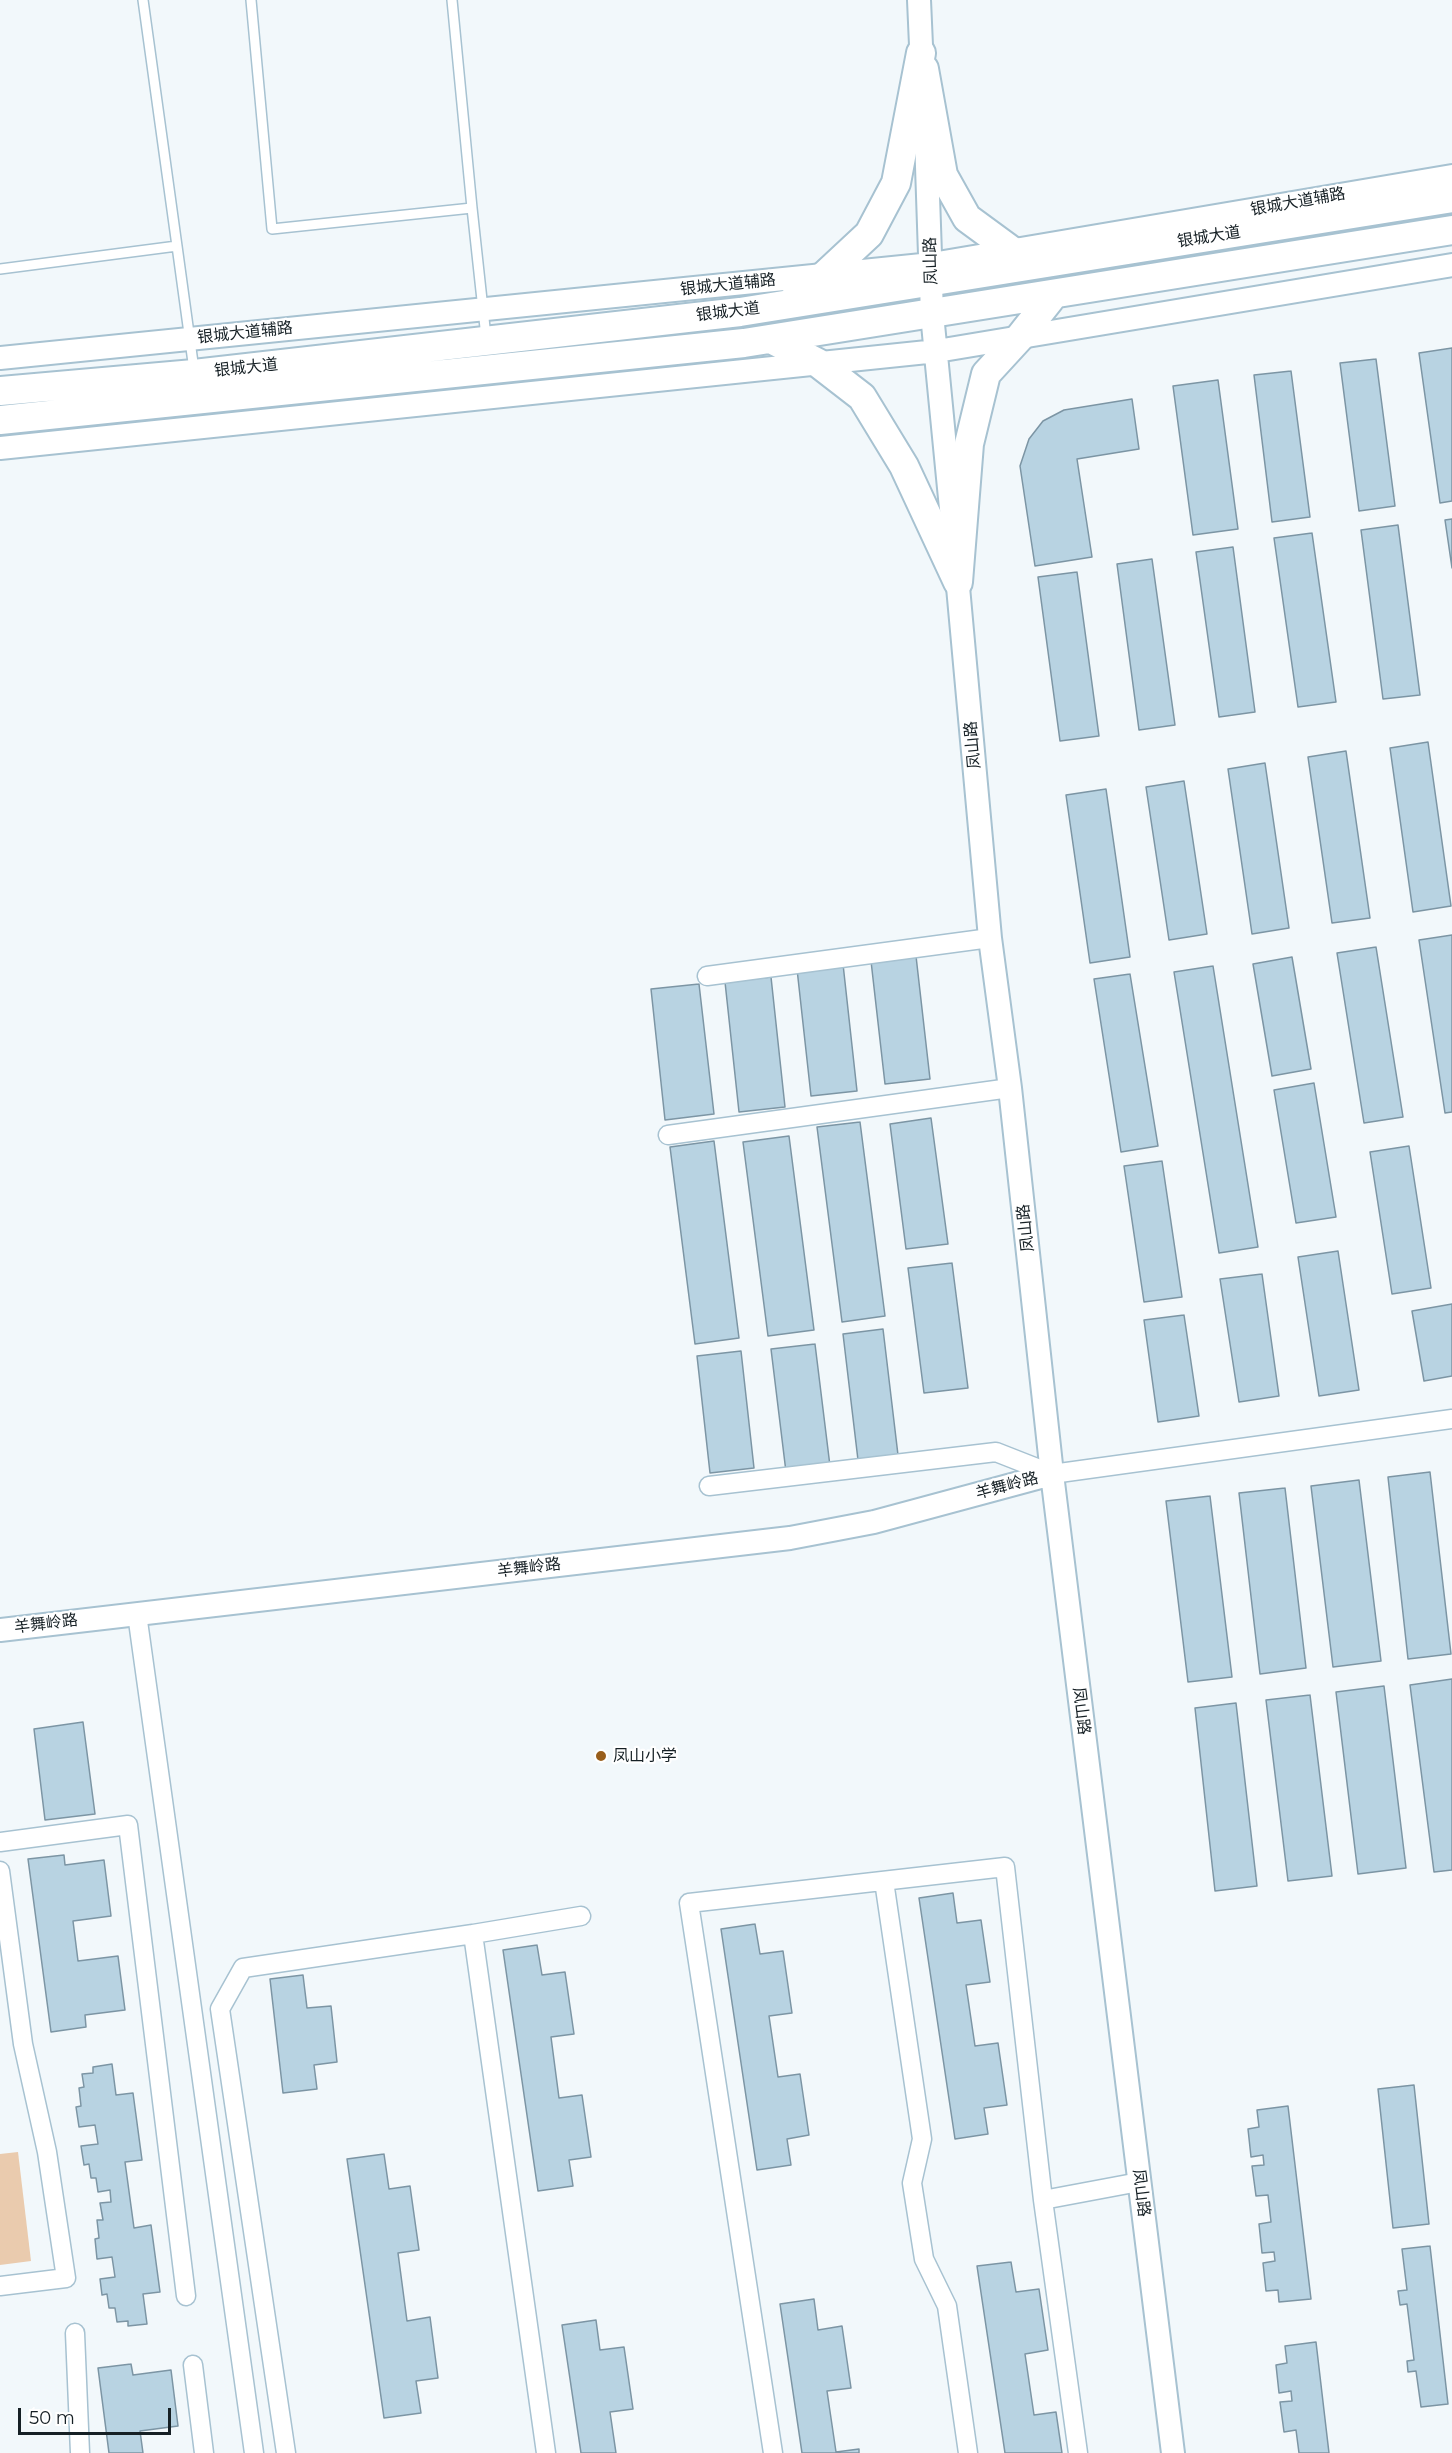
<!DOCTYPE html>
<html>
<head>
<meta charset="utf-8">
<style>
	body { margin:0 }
	#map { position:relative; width:1452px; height:2453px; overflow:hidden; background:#f2f8fb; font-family:Montserrat,sans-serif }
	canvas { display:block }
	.scale { position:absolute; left:18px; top:2408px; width:153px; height:27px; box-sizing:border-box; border:3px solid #162025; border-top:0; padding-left:8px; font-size:18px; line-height:21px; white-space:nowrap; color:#162025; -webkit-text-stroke:4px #fff; paint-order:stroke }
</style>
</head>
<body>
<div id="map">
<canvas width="1452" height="2453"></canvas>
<div class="scale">50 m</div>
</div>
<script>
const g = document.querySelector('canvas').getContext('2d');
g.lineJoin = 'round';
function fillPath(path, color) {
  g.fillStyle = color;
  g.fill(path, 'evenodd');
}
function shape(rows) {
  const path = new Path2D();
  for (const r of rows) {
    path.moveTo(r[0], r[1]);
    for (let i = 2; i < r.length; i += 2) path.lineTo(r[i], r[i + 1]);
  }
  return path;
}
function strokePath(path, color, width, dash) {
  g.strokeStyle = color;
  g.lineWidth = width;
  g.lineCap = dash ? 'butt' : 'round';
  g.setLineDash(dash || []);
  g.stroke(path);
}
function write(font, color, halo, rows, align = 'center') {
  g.font = font + ' Montserrat,"Noto Sans SC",sans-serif';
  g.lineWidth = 4.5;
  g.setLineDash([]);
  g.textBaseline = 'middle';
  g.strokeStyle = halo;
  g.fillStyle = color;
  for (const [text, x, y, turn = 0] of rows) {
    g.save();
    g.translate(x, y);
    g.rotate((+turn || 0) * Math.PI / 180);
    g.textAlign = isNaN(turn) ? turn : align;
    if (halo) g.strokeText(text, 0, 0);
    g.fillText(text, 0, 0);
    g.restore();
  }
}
const green = shape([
	[18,2152,31,2261,0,2265,0,2154]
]);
const building = shape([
	[1452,348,1452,501,1440,503,1419,353,1452,348],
	[1376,359,1395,506,1359,511,1340,363,1376,359],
	[1291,371,1310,517,1272,522,1254,375,1291,371],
	[1218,380,1238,529,1193,535,1173,386,1218,380],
	[1132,399,1139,449,1077,459,1092,557,1035,566,1020,466,1029,439,1043,421,1064,410,1132,399],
	[1452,519,1452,568,1445,520,1452,519],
	[1398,525,1420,695,1383,699,1361,530,1398,525],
	[1312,533,1336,702,1298,707,1274,538,1312,533],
	[1233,547,1255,712,1219,717,1196,552,1233,547],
	[1152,559,1175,725,1139,730,1117,564,1152,559],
	[1077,572,1099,736,1060,741,1038,577,1077,572],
	[1428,742,1451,906,1413,912,1390,748,1428,742],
	[1346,751,1370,918,1332,923,1308,757,1346,751],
	[1265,763,1289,928,1252,934,1228,769,1265,763],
	[1184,781,1207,934,1169,940,1146,787,1184,781],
	[1106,789,1130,957,1090,963,1066,795,1106,789],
	[1452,935,1452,1112,1445,1113,1419,940,1452,935],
	[1376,947,1403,1117,1364,1123,1337,953,1376,947],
	[916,956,930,1079,885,1084,871,961,916,956],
	[1292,957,1311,1069,1272,1076,1253,964,1292,957],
	[843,964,857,1091,811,1096,797,969,843,964],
	[1213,966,1258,1247,1219,1253,1174,972,1213,966],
	[1130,974,1158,1146,1121,1152,1094,979,1130,974],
	[771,977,785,1107,739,1112,725,982,771,977],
	[699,984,714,1114,665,1120,651,989,699,984],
	[1314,1083,1336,1217,1296,1223,1274,1090,1314,1083],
	[931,1118,948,1244,906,1249,890,1124,931,1118],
	[860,1122,885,1316,842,1322,817,1127,860,1122],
	[789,1136,814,1330,768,1336,743,1142,789,1136],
	[714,1141,739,1338,695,1344,670,1147,714,1141],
	[1409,1146,1431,1288,1392,1294,1370,1152,1409,1146],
	[1162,1161,1182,1297,1144,1302,1124,1166,1162,1161],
	[1338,1251,1359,1390,1319,1396,1298,1257,1338,1251],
	[952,1263,968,1388,924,1393,908,1268,952,1263],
	[1262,1274,1279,1396,1239,1402,1220,1279,1262,1274],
	[1452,1304,1452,1376,1424,1381,1412,1311,1452,1304],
	[1184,1315,1199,1416,1158,1422,1144,1320,1184,1315],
	[883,1329,898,1455,858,1460,843,1334,883,1329],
	[815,1344,830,1466,786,1472,771,1349,815,1344],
	[741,1351,754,1468,710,1473,697,1356,741,1351],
	[1430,1472,1451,1654,1408,1659,1388,1477,1430,1472],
	[1359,1480,1381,1661,1333,1667,1311,1486,1359,1480],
	[1285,1488,1306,1668,1260,1674,1239,1493,1285,1488],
	[1210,1496,1232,1677,1188,1682,1166,1501,1210,1496],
	[1452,1679,1452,1870,1434,1872,1410,1685,1452,1679],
	[1384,1686,1406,1868,1358,1874,1336,1692,1384,1686],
	[1310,1695,1332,1876,1288,1881,1266,1700,1310,1695],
	[1236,1703,1257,1886,1215,1891,1195,1708,1236,1703],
	[83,1722,95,1814,45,1820,34,1729,83,1722],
	[64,1855,65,1865,104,1860,111,1916,73,1921,78,1961,118,1956,125,2010,85,2015,86,2027,51,2032,28,1859,64,1855],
	[953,1893,957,1923,981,1920,990,1982,966,1985,975,2046,998,2043,1007,2105,984,2108,988,2134,955,2139,919,1898,953,1893],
	[755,1924,760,1954,783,1951,792,2013,769,2016,778,2077,800,2074,809,2135,787,2139,791,2165,757,2170,721,1929,755,1924],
	[537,1945,542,1975,565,1972,574,2034,551,2037,559,2098,582,2095,591,2157,569,2160,573,2186,538,2191,503,1950,537,1945],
	[303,1975,307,2008,331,2006,337,2062,314,2065,317,2089,283,2093,270,1979,303,1975],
	[112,2064,116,2095,133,2093,142,2160,125,2162,134,2228,151,2225,160,2292,143,2294,147,2324,128,2326,128,2321,117,2322,115,2308,109,2308,107,2294,102,2295,100,2279,115,2277,112,2257,97,2259,95,2239,99,2238,97,2220,103,2220,100,2203,111,2202,110,2190,98,2192,96,2178,91,2178,89,2164,84,2165,81,2146,98,2144,95,2125,79,2127,76,2107,81,2106,79,2088,84,2087,82,2074,93,2073,93,2067,112,2064],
	[1414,2085,1429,2224,1393,2228,1378,2089,1414,2085],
	[1288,2106,1311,2299,1279,2302,1278,2290,1266,2291,1263,2263,1275,2261,1274,2252,1262,2253,1259,2224,1271,2222,1268,2195,1256,2196,1252,2166,1264,2165,1263,2155,1251,2157,1248,2129,1259,2127,1257,2110,1288,2106],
	[384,2154,389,2189,410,2186,419,2250,398,2253,407,2321,430,2317,438,2378,416,2381,421,2413,384,2418,347,2159,384,2154],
	[1430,2246,1448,2404,1421,2407,1416,2371,1408,2372,1407,2361,1414,2360,1407,2304,1400,2305,1398,2291,1407,2290,1402,2249,1430,2246],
	[1011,2262,1016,2292,1039,2289,1048,2350,1025,2354,1034,2415,1056,2412,1062,2453,1005,2453,977,2266,1011,2262],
	[814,2299,818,2330,842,2326,851,2388,827,2391,836,2452,859,2449,859,2453,802,2453,780,2304,814,2299],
	[596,2320,600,2350,624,2347,633,2409,610,2412,616,2453,581,2453,562,2325,596,2320],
	[1316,2342,1329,2453,1299,2453,1296,2430,1284,2432,1280,2402,1292,2401,1291,2391,1279,2393,1276,2365,1287,2363,1285,2346,1316,2342],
	[131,2364,133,2375,171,2370,178,2426,140,2431,143,2453,109,2453,98,2368,131,2364]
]);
const service = shape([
	[143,0,177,246],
	[251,0,272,229,472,208,486,337],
	[452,0,472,208],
	[0,269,177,246,194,370]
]);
const minor = shape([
	[707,976,990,938],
	[668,1135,1010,1088],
	[709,1486,996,1452,1052,1474,1452,1419],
	[137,1614,254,2453],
	[0,1842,128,1825,186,2296],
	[0,1871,23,2044,47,2152,66,2278,0,2286],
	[884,1881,922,2139,912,2183,924,2259,947,2306,968,2453],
	[1043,2200,1139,2182],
	[75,2333,80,2453],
	[193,2365,204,2453],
	[286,2453,220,2009,243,1968,473,1934],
	[546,2453,473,1934,581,1916],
	[773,2453,689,1903,1005,1867,1043,2200,1078,2453]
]);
const tertiary = shape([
	[919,0,922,68],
	[926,137,932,314,953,529],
	[0,358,932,264,1452,176],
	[0,448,937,351,1452,265],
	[956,565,990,938,1010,1088,1052,1474,1173,2453],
	[0,1630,790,1538,874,1522,1052,1474]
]);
const primary = shape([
	[924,69,943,175,967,218,1012,251,1045,263],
	[790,303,825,275,869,234,896,183,921,53],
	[771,339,818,363,862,397,904,466,958,582,969,444,986,374,1020,337,1054,294],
	[0,391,194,374,740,312,1452,198],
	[0,420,744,343,1452,230]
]);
const markers = [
	[601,1756,6,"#985e1b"]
];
const streetNames = [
	["银城大道辅路",1298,202,-10],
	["银城大道",1209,237,-9],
	["凤山路",931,261,-92],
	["银城大道辅路",728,285,-6],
	["银城大道",728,312,-7],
	["银城大道辅路",245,333,-6],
	["银城大道",246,368,-6],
	["凤山路",973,745,-95],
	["凤山路",1026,1228,-96],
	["羊舞岭路",1007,1486,-15],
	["羊舞岭路",529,1568,-7],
	["羊舞岭路",46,1624,-7],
	["凤山路",1081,1711,83],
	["凤山路",1141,2193,83]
];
const poiNames = [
	["凤山小学",613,1756]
];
fillPath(green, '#eacbae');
fillPath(building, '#b8d3e2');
strokePath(building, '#7c95a4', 1.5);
strokePath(service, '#a7c2d1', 12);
strokePath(minor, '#a7c2d1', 21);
strokePath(tertiary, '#a7c2d1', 26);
strokePath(primary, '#a7c2d1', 32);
strokePath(service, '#fff', 9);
strokePath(minor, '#fff', 18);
strokePath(tertiary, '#fff', 22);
strokePath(primary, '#fff', 28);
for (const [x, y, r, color] of markers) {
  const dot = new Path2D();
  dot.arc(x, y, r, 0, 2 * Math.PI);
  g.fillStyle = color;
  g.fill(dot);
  strokePath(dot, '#fff', 2);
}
write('16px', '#162025', '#fff', streetNames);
write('16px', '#162025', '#fff', poiNames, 'left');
</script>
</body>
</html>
